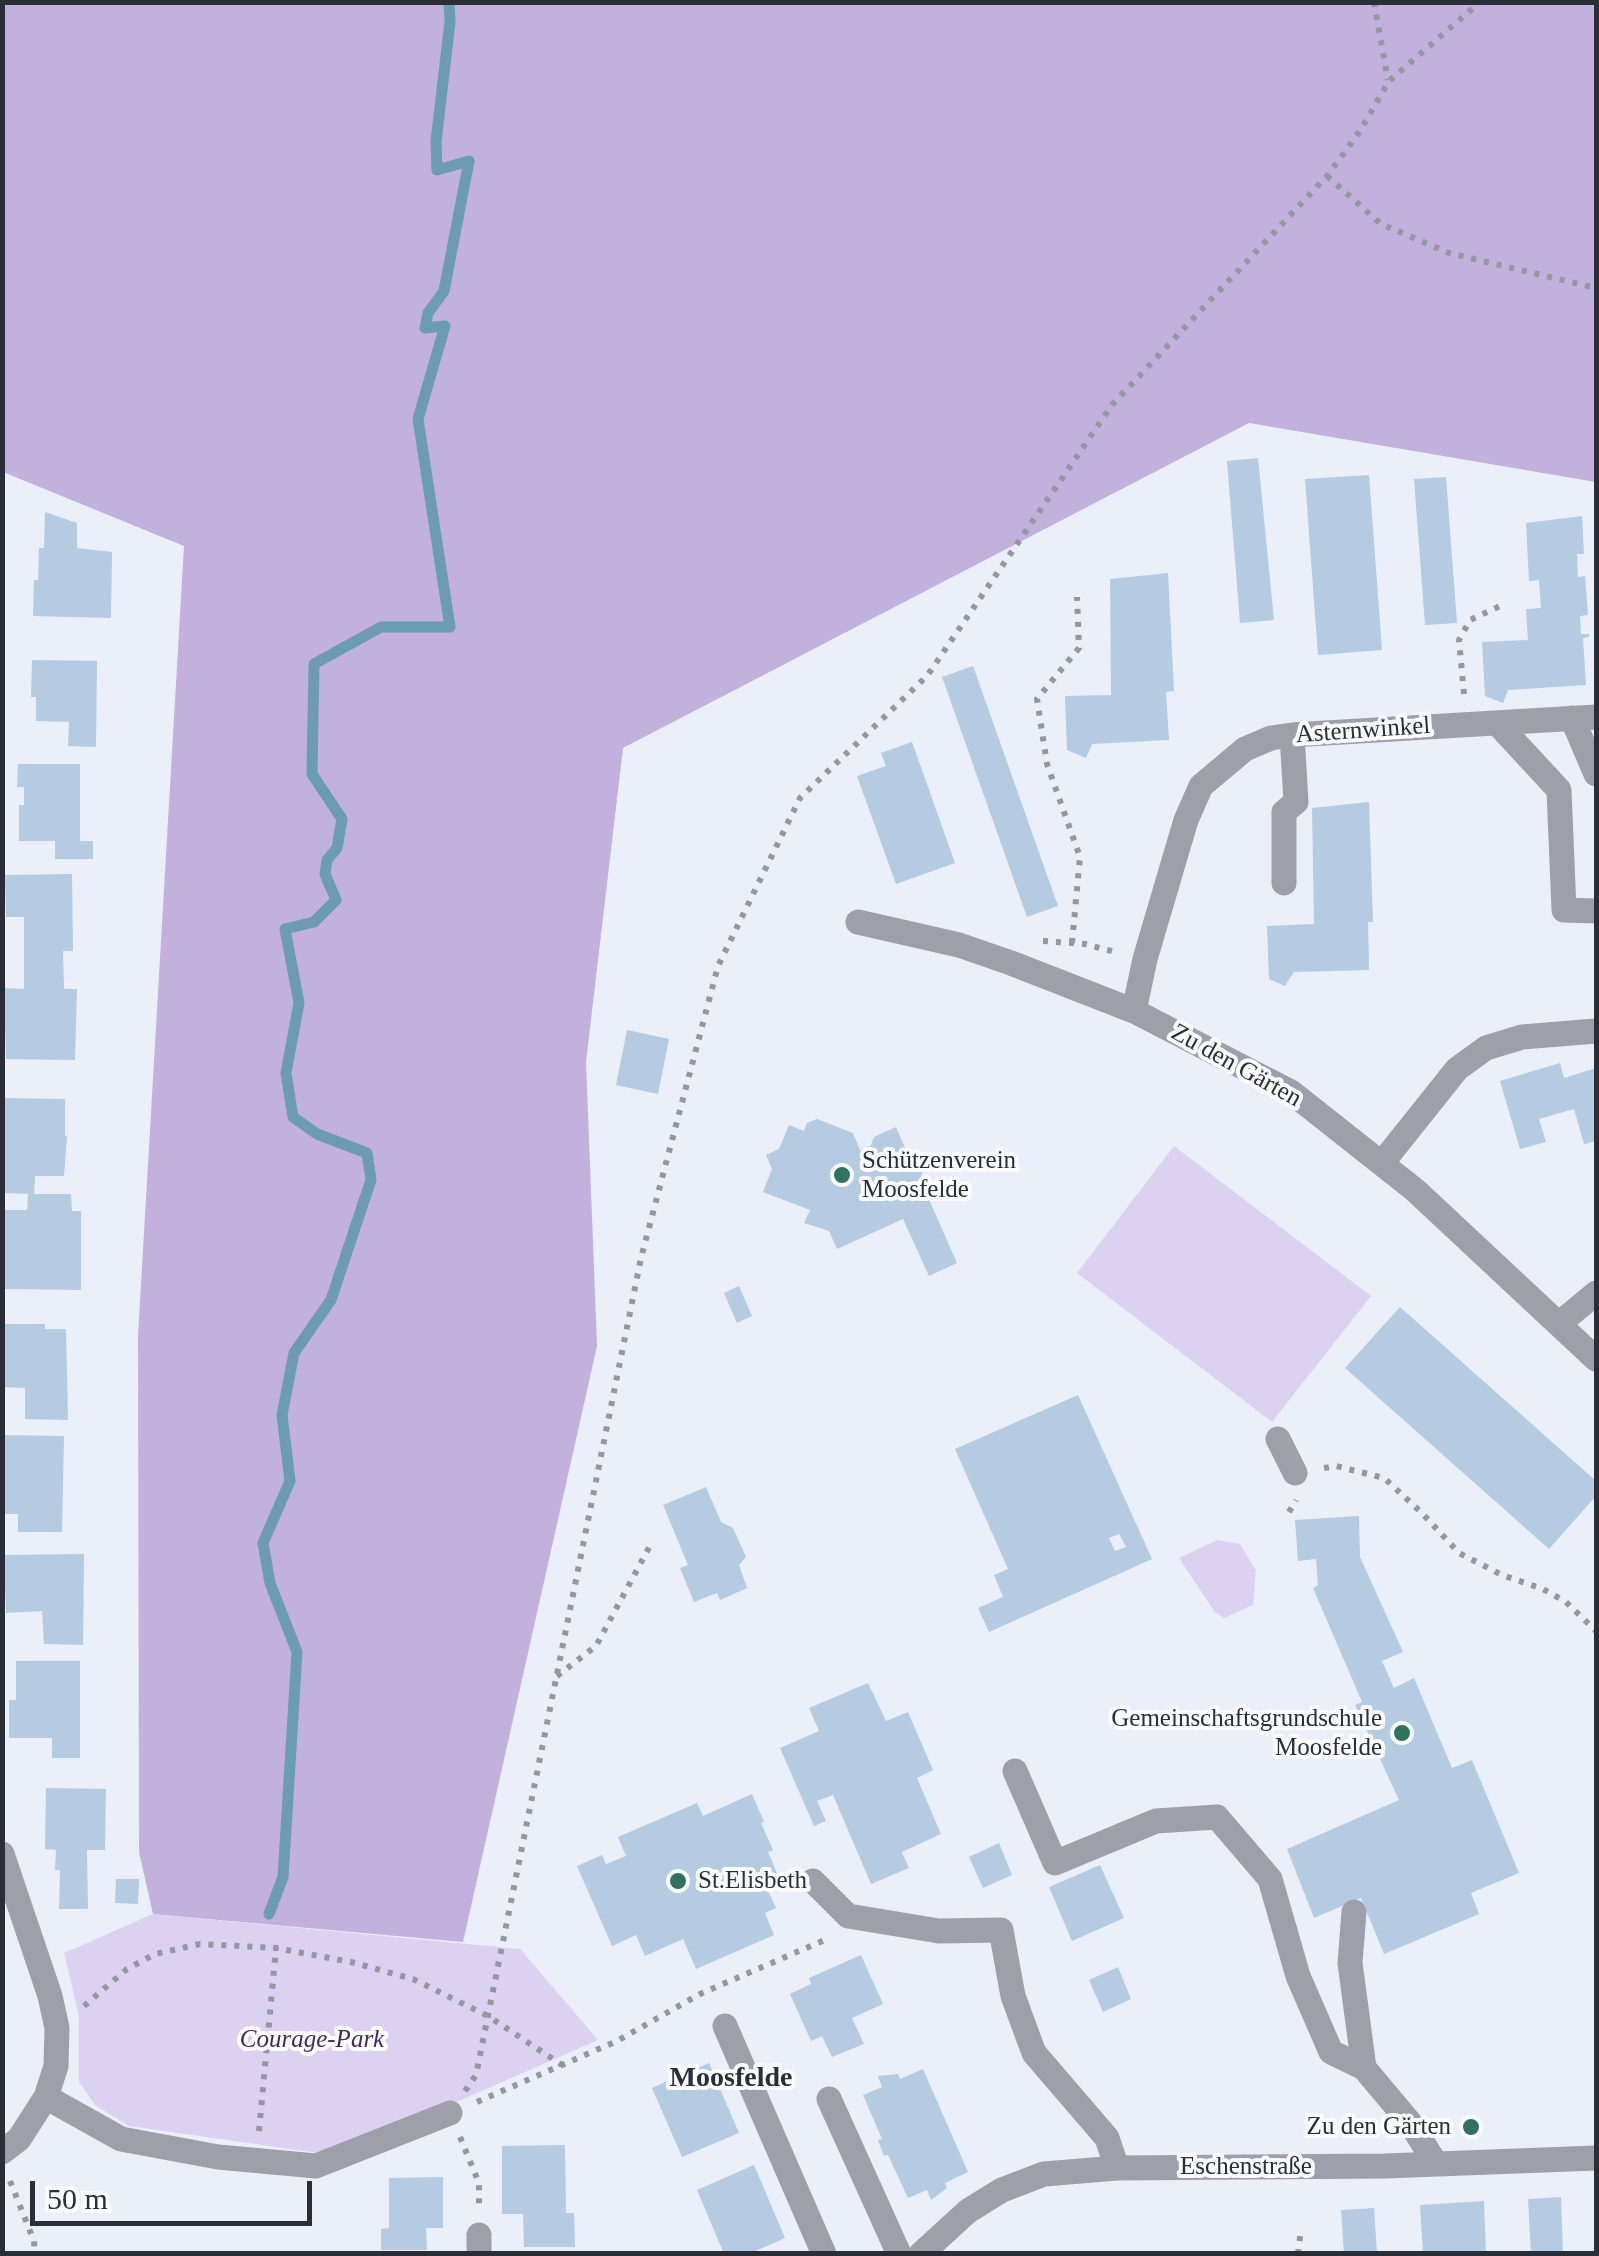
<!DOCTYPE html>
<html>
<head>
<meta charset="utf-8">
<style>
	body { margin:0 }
	#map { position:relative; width:1599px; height:2256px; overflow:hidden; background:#eaeffa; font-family:"Times New Roman",serif }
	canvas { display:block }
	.frame { position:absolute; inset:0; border:5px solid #2a2e39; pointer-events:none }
	.scale { position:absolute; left:30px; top:2181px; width:282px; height:45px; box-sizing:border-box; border:5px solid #2a2e39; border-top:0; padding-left:12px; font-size:30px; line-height:35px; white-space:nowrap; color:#2a2e39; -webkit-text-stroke:8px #fcfcfc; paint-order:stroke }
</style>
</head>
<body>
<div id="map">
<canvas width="1599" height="2256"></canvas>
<div class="frame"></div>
<div class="scale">50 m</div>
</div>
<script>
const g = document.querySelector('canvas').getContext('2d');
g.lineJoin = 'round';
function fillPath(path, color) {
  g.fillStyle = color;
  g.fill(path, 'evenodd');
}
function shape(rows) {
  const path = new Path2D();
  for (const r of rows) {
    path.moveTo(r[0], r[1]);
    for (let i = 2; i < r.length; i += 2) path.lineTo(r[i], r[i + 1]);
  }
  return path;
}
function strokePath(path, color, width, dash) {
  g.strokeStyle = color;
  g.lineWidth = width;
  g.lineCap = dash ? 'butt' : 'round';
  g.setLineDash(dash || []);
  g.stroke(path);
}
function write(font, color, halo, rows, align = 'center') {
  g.font = font + ' "Times New Roman",serif';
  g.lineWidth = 8;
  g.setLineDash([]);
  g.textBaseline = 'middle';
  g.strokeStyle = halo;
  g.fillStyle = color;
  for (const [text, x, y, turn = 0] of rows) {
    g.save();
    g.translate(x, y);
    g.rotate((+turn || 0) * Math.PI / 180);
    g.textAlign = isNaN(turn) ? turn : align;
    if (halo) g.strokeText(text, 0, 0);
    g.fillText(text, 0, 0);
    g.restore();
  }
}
const green = shape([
	[1174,1146,1371,1296,1272,1422,1077,1273],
	[1217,1540,1240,1544,1256,1570,1253,1605,1224,1618,1215,1612,1179,1558],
	[153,1914,520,1949,598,2040,377,2137,318,2153,129,2126,95,2105,79,2082,79,2017,64,1953]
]);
const forest = shape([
	[2,3,1596,3,1596,482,1249,423,623,748,586,1062,597,1346,463,1942,153,1914,139,1852,138,1336,184,546,3,472]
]);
const stream = shape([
	[269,1914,283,1877,297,1652,270,1583,263,1543,290,1481,282,1415,294,1353,331,1300,371,1180,367,1153,317,1134,293,1117,286,1073,299,1003,285,929,314,922,336,900,325,874,327,860,337,848,342,819,312,774,314,664,381,627,450,627,418,419,445,326,425,328,428,313,444,291,469,161,437,170,436,141,450,22,449,2]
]);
const building = shape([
	[1258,458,1274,620,1240,623,1227,461],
	[1369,475,1382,650,1318,655,1305,479],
	[1446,477,1457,623,1425,625,1414,479],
	[45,512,77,523,77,548,112,552,111,618,33,616,34,580,38,580,39,548,44,548],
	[1582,516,1584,554,1577,554,1578,577,1585,576,1588,615,1580,616,1581,634,1589,634,1589,637,1583,638,1586,685,1508,690,1503,703,1485,696,1482,642,1528,640,1526,609,1541,608,1539,580,1529,581,1526,523],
	[1168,573,1174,691,1166,692,1169,740,1092,744,1086,758,1067,750,1065,696,1111,695,1110,579],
	[32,660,97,661,96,747,68,746,69,722,36,721,36,697,31,697],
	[973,666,1058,906,1027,917,942,677],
	[912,742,955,863,896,884,857,776,886,766,881,753],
	[18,764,80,764,80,841,93,841,93,859,55,859,55,841,19,841,19,805,24,805,24,787,17,787],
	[1369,802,1373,922,1368,922,1369,970,1294,972,1285,986,1269,979,1267,926,1314,924,1312,808],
	[72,874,73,951,63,951,64,989,77,989,75,1060,6,1059,4,988,24,989,24,917,6,917,5,875],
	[627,1030,669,1039,658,1094,616,1085],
	[1560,1063,1564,1078,1596,1068,1596,1141,1584,1144,1574,1109,1539,1119,1546,1142,1520,1149,1500,1081],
	[2,1098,65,1099,65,1136,67,1136,64,1176,35,1176,34,1194,71,1194,72,1211,81,1211,81,1290,4,1289,5,1210,27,1210,28,1194,2,1193],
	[817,1119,853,1133,860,1150,871,1145,874,1137,896,1127,914,1168,923,1171,920,1179,957,1263,929,1276,903,1219,837,1249,829,1231,804,1223,810,1210,763,1192,772,1169,766,1155,779,1149,789,1125,804,1131,807,1123],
	[739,1286,752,1316,737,1323,724,1293],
	[1400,1307,1596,1481,1596,1496,1549,1549,1345,1368],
	[2,1324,45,1324,45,1329,66,1329,68,1420,25,1419,25,1388,3,1387],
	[1078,1395,1152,1559,989,1632,978,1608,1003,1597,994,1575,1008,1569,955,1449],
	[1119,1534,1126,1547,1115,1551,1109,1538],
	[3,1435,64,1436,62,1532,18,1532,18,1514,3,1514],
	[706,1487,721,1522,733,1528,746,1557,739,1565,747,1588,720,1600,717,1593,694,1602,680,1568,688,1565,663,1505],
	[1359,1516,1360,1557,1403,1652,1382,1661,1394,1688,1414,1678,1452,1768,1472,1760,1519,1873,1471,1893,1479,1914,1384,1954,1361,1898,1314,1918,1287,1849,1399,1800,1355,1705,1362,1702,1313,1588,1318,1585,1316,1559,1298,1561,1295,1520],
	[84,1554,83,1645,44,1644,42,1611,6,1613,4,1555],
	[16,1661,80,1661,80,1758,52,1758,52,1738,9,1738,9,1700,16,1700],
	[868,1683,886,1721,908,1712,933,1770,917,1778,941,1834,902,1852,909,1868,871,1884,833,1795,817,1801,826,1821,814,1826,780,1748,819,1731,809,1708],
	[46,1788,106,1789,105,1850,87,1850,88,1909,59,1909,60,1870,55,1870,56,1850,45,1849],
	[752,1794,764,1822,761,1823,773,1850,768,1852,779,1878,765,1884,776,1908,765,1913,774,1935,696,1969,683,1939,645,1956,636,1935,612,1946,577,1866,602,1855,606,1864,626,1856,618,1837,697,1803,703,1816],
	[999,1843,1012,1875,983,1888,969,1857],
	[1100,1865,1124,1918,1072,1941,1049,1887],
	[116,1879,139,1879,138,1904,115,1903],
	[861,1955,883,2004,852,2018,864,2044,832,2057,822,2036,811,2041,790,1994,811,1984,809,1978],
	[1118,1967,1131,1999,1103,2012,1089,1980],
	[709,2063,739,2133,682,2157,652,2088],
	[923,2069,968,2172,945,2183,947,2188,931,2200,927,2190,908,2198,888,2155,884,2156,878,2140,882,2139,863,2095,882,2087,878,2076,898,2074,900,2079],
	[565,2145,566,2213,574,2213,575,2247,524,2247,523,2214,502,2214,502,2146],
	[754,2165,785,2238,749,2254,724,2254,697,2190],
	[443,2177,443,2228,426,2228,427,2250,381,2250,381,2229,389,2228,389,2178],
	[1561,2197,1563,2254,1531,2254,1528,2199],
	[1484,2201,1486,2254,1423,2254,1420,2205],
	[1374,2208,1377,2254,1344,2254,1341,2210]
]);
const path = shape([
	[1374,2,1388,80],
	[1327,176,1381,224,1449,253,1596,288],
	[1464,694,1459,640,1470,620,1500,606],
	[1043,941,1085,944,1115,952],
	[1072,943,1080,857,1047,764,1037,699,1079,648,1077,597],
	[1324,1468,1336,1466,1384,1478,1422,1513,1459,1553,1502,1575,1543,1589,1566,1602,1596,1631],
	[1289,1512,1296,1500],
	[557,1676,596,1646,652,1542],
	[84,2006,127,1969,155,1954,200,1944,276,1948,351,1962,413,1979,488,2016,562,2065],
	[465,2091,476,2075,641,1258,718,966,800,798,927,676,1112,405,1327,176,1360,131,1389,81,1480,2],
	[477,2102,617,2041,700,1994,827,1939],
	[259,2131,276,1948],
	[460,2137,479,2183,479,2206],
	[10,2181,34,2241,35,2254],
	[1298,2254,1301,2229]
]);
const minor = shape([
	[1572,718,1596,774],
	[1497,723,1559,790,1564,910,1596,911],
	[1284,883,1284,812,1296,802,1292,735],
	[858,922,959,945,1011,963,1134,1011,1291,1092,1415,1190,1596,1359],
	[1134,1011,1145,959,1186,820,1201,786,1245,749,1271,738,1292,735,1596,717],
	[1382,1163,1457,1069,1486,1048,1522,1037,1596,1031],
	[1560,1323,1596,1293],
	[1278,1439,1295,1473],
	[1015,1771,1055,1863,1156,1821,1217,1817,1270,1879,1298,1976,1331,2052,1364,2068],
	[2,1854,50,1996,57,2028,56,2066,46,2097,19,2139,2,2152],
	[813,1881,848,1916,939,1931,1001,1930,1013,1996,1034,2053,1107,2138,1117,2168],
	[1354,1912,1350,1963,1364,2068,1411,2124,1436,2164],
	[725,2026,824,2254],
	[46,2097,121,2139,218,2157,316,2166,450,2113],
	[829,2099,899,2254],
	[479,2235,479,2254],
	[921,2254,968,2211,1002,2190,1044,2174,1117,2168,1385,2166,1596,2158]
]);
const markers = [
	[842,1175,10,"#307262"],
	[1402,1733,10,"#307262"],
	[678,1881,10,"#307262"],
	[1471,2127,10,"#307262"]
];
const streetNames = [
	["Asternwinkel",1363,731,-4],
	["Zu den Gärten",1236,1066,29],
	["Eschenstraße",1246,2167]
];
const poiNames = [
	["Schützenverein",862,1161],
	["Moosfelde",862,1190],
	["Gemeinschaftsgrundschule",1382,1719,"right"],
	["Moosfelde",1382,1748,"right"],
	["St.Elisbeth",698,1881],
	["Zu den Gärten",1451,2127,"right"]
];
const parkNames = [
	["Courage-Park",312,2040]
];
const neighbourhoodNames = [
	["Moosfelde",731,2079]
];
fillPath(green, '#ddd1f2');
fillPath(forest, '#c1b1dc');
strokePath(stream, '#6b9cb3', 11);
fillPath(building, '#b4cbe1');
strokePath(path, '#9297a2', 6, [5, 8]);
strokePath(minor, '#9e9fab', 25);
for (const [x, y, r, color] of markers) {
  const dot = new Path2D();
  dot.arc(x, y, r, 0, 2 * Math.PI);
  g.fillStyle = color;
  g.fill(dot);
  strokePath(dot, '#fcfcfc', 4);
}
write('25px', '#2a2e39', '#fcfcfc', streetNames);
write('25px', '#2a2e39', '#fcfcfc', poiNames, 'left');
write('italic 25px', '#422a60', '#fcfcfc', parkNames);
write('bold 28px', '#2a2e39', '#fcfcfc', neighbourhoodNames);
</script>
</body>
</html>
